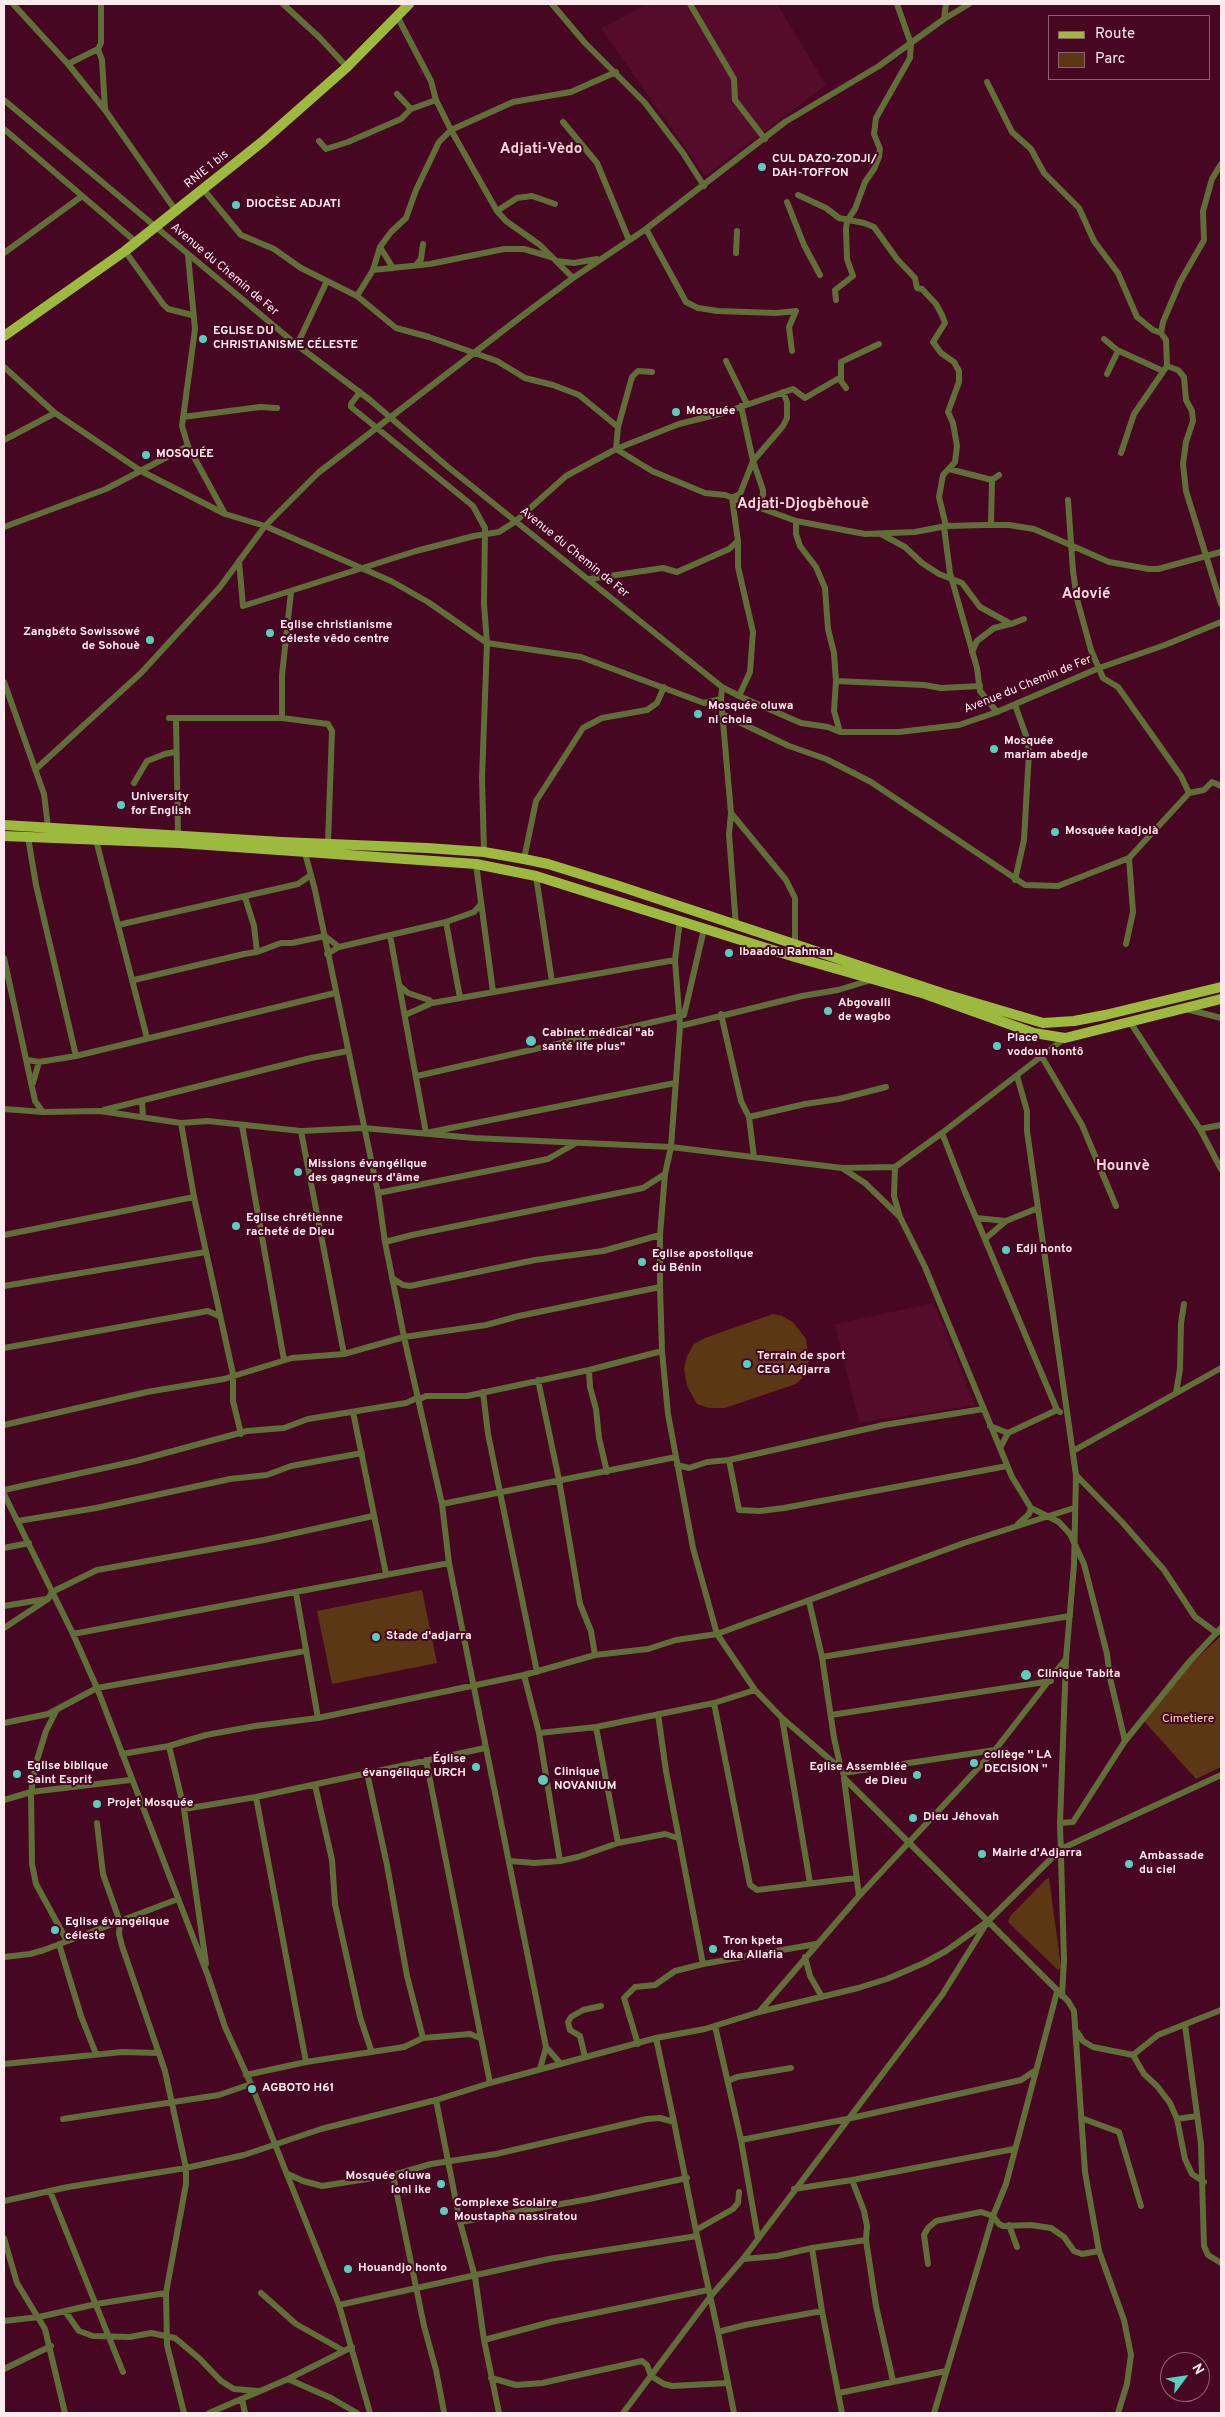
<!DOCTYPE html>
<html>
<head>
<meta charset="utf-8">
<style>
	body { margin:0 }
	#map { position:relative; width:1225px; height:2417px; overflow:hidden; background:#470621; font-family:Overpass,sans-serif }
	canvas { display:block }
	.frame { position:absolute; inset:0; border:5px solid #fbeaed; pointer-events:none }
	.legend { position:absolute; left:1048px; top:15px; width:162px; height:65px; box-sizing:border-box; background:#470621; border:1px solid #8f6173; margin:0; padding:6px 9px; list-style:none; font-size:15px; color:#fbeaed }
	.legend li { display:flex; align-items:center; gap:10px; height:25px }
	.legend b { width:25px; border:1px solid #8f6173 }
	.north { position:absolute; left:1160px; top:2352px; width:50px; height:50px; box-sizing:border-box; background:#470621; border:1px solid #8f6173; border-radius:50%; rotate:59deg; font-size:14px; font-weight:700; line-height:20px; text-align:center; color:#fbeaed }
	.north::after { content:''; display:block; margin:auto; width:18px; height:22px; background:#5acebd; clip-path:polygon(50% 0,100% 100%,50% 72%,0 100%) }
</style>
</head>
<body>
<div id="map">
<canvas width="1225" height="2417"></canvas>
<div class="frame"></div>
<ul class="legend">
<li><b style="height:6px;background:#9cba3e"></b>Route</li>
<li><b style="height:14px;background:#5b3713"></b>Parc</li>
</ul>
<div class="north">N</div>
</div>
<script>
const g = document.querySelector('canvas').getContext('2d');
g.lineJoin = 'round';
function fillPath(path, color) {
  g.fillStyle = color;
  g.fill(path, 'evenodd');
}
function shape(rows) {
  const path = new Path2D();
  for (const r of rows) {
    path.moveTo(r[0], r[1]);
    for (let i = 2; i < r.length; i += 2) path.lineTo(r[i], r[i + 1]);
  }
  return path;
}
function strokePath(path, color, width, dash) {
  g.strokeStyle = color;
  g.lineWidth = width;
  g.lineCap = dash ? 'butt' : 'round';
  g.setLineDash(dash || []);
  g.stroke(path);
}
function write(font, color, halo, rows, align = 'center') {
  g.font = font + ' Overpass,sans-serif';
  g.lineWidth = 4;
  g.setLineDash([]);
  g.textBaseline = 'middle';
  g.strokeStyle = halo;
  g.fillStyle = color;
  for (const [text, x, y, turn = 0] of rows) {
    g.save();
    g.translate(x, y);
    g.rotate((+turn || 0) * Math.PI / 180);
    g.textAlign = isNaN(turn) ? turn : align;
    if (halo) g.strokeText(text, 0, 0);
    g.fillText(text, 0, 0);
    g.restore();
  }
}
const built = shape([
	[648,4,777,4,826,85,705,176,601,28],
	[934,1303,975,1405,859,1423,835,1324]
]);
const green = shape([
	[773,1314,782,1316,793,1322,806,1339,809,1359,806,1375,796,1384,725,1408,709,1408,697,1404,687,1386,684,1368,687,1356,694,1344,705,1338],
	[422,1590,437,1663,332,1684,317,1611],
	[1221,1636,1221,1767,1196,1779,1144,1721,1185,1669],
	[1049,1878,1061,1967,1058,1970,1008,1922,1010,1916,1024,1902,1046,1879]
]);
const minor = shape([
	[13,4,68,64,105,110,176,211],
	[283,4,319,37,347,67],
	[552,4,585,43,645,103,683,153,704,186],
	[690,4,734,79,735,100,765,139],
	[397,16,431,81,436,100,451,130,497,211,506,221,540,245,573,278],
	[944,19,946,4],
	[98,49,102,60,105,109],
	[68,64,98,49,101,43,101,4],
	[987,82,1012,132,1031,149,1044,173,1079,208,1094,241,1118,273,1137,317,1153,330,1161,333,1166,340,1167,366,1178,370,1184,377,1186,400,1192,411,1193,421,1186,442,1183,464,1186,491,1221,604],
	[397,94,411,109],
	[4,100,297,345,370,400,448,467,722,687,739,696,801,723,828,727,840,732,899,732,959,725,997,712,1099,668,1165,645,1221,622],
	[563,122,597,163,629,240],
	[4,129,136,242],
	[319,141,326,149,348,142,401,119,411,109,436,100],
	[203,189,241,235,274,249,301,268,357,296,396,328,429,337,497,361,525,378,553,385,579,395,618,427],
	[798,195,826,208,839,218,864,223,874,227,897,259,915,278,917,288,922,289,936,304,942,315,945,323,933,342,941,353,954,362,959,371,959,382,948,412,953,423,957,446,955,462,943,475,939,497,946,526],
	[787,202,804,245,820,275],
	[497,211,517,198,532,196,555,204],
	[646,229,686,302,698,308,718,311,776,313,796,311],
	[380,247,393,268],
	[125,251,163,304,168,309,192,315],
	[4,253,82,196],
	[736,253,737,231],
	[188,255,195,329,182,426,188,446,225,514],
	[556,261,574,263,597,259],
	[416,265,421,259,423,244],
	[373,270,430,264,504,249,524,249,551,257],
	[357,296,373,270,380,247,391,232,406,218,416,190,439,142,451,130,513,102,571,92,616,72],
	[836,300,835,290,853,276,847,259,846,229,847,221,855,209,865,182,874,169,879,157,880,149,874,134,876,118,910,58,911,44,897,4],
	[1161,333,1163,322,1180,282,1204,240,1203,211,1212,179,1221,164],
	[1104,339,1117,350,1163,371],
	[297,345,327,281],
	[792,351,789,327,796,311],
	[726,361,747,404],
	[4,367,55,413,141,471,225,514,265,526,391,581,428,602,487,643,581,657,704,703,721,699],
	[652,372,638,371,632,377,618,427,616,449,652,471,705,493,725,495,796,521,865,534,915,532,946,526,985,525,1009,525,1034,529,1109,562,1149,569,1158,569,1221,552],
	[1107,374,1118,351],
	[846,388,841,381,841,362,879,344],
	[360,392,351,404,351,407,473,506,485,528,484,604,487,643,482,778,484,852],
	[741,406,753,461,763,490,763,495,754,505],
	[183,417,260,407,277,408],
	[4,440,55,413],
	[1121,453,1134,414,1167,366],
	[949,469,992,480,999,475],
	[1068,500,1073,571,1077,599,1091,650,1103,678,1118,687,1181,776,1189,793],
	[796,521,796,534,800,546,816,567,825,588,828,629,834,653,836,681,834,711,840,732],
	[991,525,992,480],
	[4,527,106,489,188,446],
	[944,527,950,573,977,668,980,691,997,712],
	[881,534,905,547,922,563,939,574,962,583,980,607,1011,624,1024,619],
	[239,561,243,606,416,551,474,536,499,532,516,521,566,476,616,449,679,424,723,413,793,389,805,398,841,377],
	[589,579,663,568,677,572,729,549,738,541],
	[972,652,977,641,994,628,1010,624],
	[836,681,924,685,941,688,980,686],
	[4,682,44,794,48,827],
	[722,687,721,699,731,813,729,834,736,926],
	[739,696,750,672,753,632,738,567,738,541,732,498,740,494,753,461,783,426,787,418,787,402,783,392],
	[722,714,789,746,826,759,871,782,1025,885,1058,886,1129,858,1189,793,1204,790,1212,782,1221,786],
	[169,718,282,718,328,724,332,731,328,843],
	[176,718,178,835],
	[282,718,282,675,291,592],
	[36,769,141,673,220,587,265,526,318,473,522,316,573,278,646,229,785,122,879,66,944,19,969,4],
	[134,783,147,761,165,754,175,752],
	[731,813,786,880,795,898,795,945],
	[28,837,36,885,76,1056],
	[96,840,147,1038],
	[305,853,315,890,378,1193,385,1242,404,1337,442,1504,449,1563,546,2047,540,2069],
	[524,859,536,801,583,728,602,718,647,710,657,703,664,687],
	[476,864,493,992],
	[536,876,552,982],
	[1015,880,1024,840,1029,752,1028,741,1015,705],
	[245,897,254,926,257,952],
	[680,920,675,960,680,1026,671,1147,665,1174,660,1235,660,1287,662,1351,668,1414,693,1548,717,1634,755,1690,782,1718,841,1769],
	[446,922,460,998],
	[118,925,298,884,311,875],
	[390,935,426,1133,675,1083],
	[1126,944,1133,912,1129,858],
	[327,954,339,947,446,922,474,912,481,904],
	[4,958,35,1101,43,1112],
	[134,980,244,954,257,952,281,943,292,943,325,936,339,947],
	[400,986,408,993,429,1000,432,1003],
	[1186,1009,1221,1018],
	[721,1014,741,1101,749,1117,754,1157],
	[405,1015,432,1003,675,960],
	[1130,1022,1200,1129,1221,1169],
	[680,1026,802,996,838,990,871,980],
	[1042,1057,1082,1125,1116,1206],
	[28,1060,39,1062,76,1056,335,993],
	[417,1076,684,1015,704,929],
	[1017,1076,1027,1111,1027,1131,1076,1475,1074,1565,1066,1659,1060,1823,1064,1960,1062,1996],
	[33,1083,39,1062],
	[142,1102,143,1117],
	[4,1109,43,1112,100,1111,181,1123,208,1121,301,1131,363,1128,474,1138,671,1147,842,1168,895,1167,942,1133,1065,1038],
	[104,1110,311,1058,348,1051],
	[749,1117,805,1104,839,1099,886,1087],
	[181,1123,194,1197,233,1374,233,1401,241,1434],
	[242,1125,284,1360],
	[1200,1129,1221,1125],
	[301,1131,344,1354],
	[942,1133,965,1192,1057,1410],
	[895,1167,894,1196,900,1217,925,1267,1012,1477,1031,1508,1059,1522,1070,1534,1084,1564,1107,1654,1110,1678,1125,1741],
	[842,1168,865,1183,899,1216],
	[378,1193,548,1159,576,1143],
	[976,1218,1006,1221,1038,1208],
	[4,1235,194,1197],
	[985,1239,1006,1221],
	[385,1242,412,1235,643,1188,665,1174],
	[392,1278,403,1285,410,1286,535,1260,603,1251,660,1235],
	[4,1286,206,1252],
	[4,1348,208,1311,219,1316],
	[589,1370,590,1387,596,1409,599,1438,607,1472],
	[538,1380,559,1480,580,1604,591,1631,595,1655],
	[483,1392,488,1434,537,1672],
	[1176,1393,1180,1369,1181,1323,1184,1304],
	[418,1400,426,1396,467,1396,589,1370,662,1351],
	[353,1412,386,1574],
	[4,1425,147,1392,224,1379,292,1358,344,1354,404,1337,486,1325,519,1316,660,1287],
	[990,1426,1008,1433],
	[1000,1448,1008,1433,1057,1410,1060,1412],
	[1073,1451,1221,1368],
	[729,1460,739,1510,760,1511,784,1508,1007,1466],
	[677,1465,689,1468,707,1462,729,1460,884,1425,983,1409],
	[1076,1475,1122,1522,1164,1570,1195,1617,1217,1633],
	[4,1490,136,1461,247,1431,284,1428,308,1419,406,1403,417,1398],
	[4,1494,73,1634,97,1688,208,1976,225,2027,251,2084,339,2305,370,2413],
	[442,1504,676,1457],
	[18,1521,96,1508,230,1479,267,1475,291,1466,362,1453],
	[1018,1524,1029,1514,1031,1508],
	[4,1548,29,1543],
	[296,1593,318,1718],
	[809,1601,822,1657,834,1738,841,1769],
	[4,1606,46,1599],
	[4,1628,48,1599,52,1592,97,1570,264,1540,373,1516],
	[73,1634,449,1563],
	[822,1657,1070,1616],
	[524,1675,539,1733,560,1861],
	[714,1703,750,1885,757,1890,856,1878],
	[56,1711,46,1731,36,1763,31,1792,32,1864,36,1884,67,1941],
	[658,1714,666,1771,703,1964],
	[831,1715,1051,1681],
	[782,1718,810,1883],
	[4,1723,48,1714,97,1688,305,1651],
	[596,1727,618,1843],
	[539,1733,596,1727,714,1703,755,1690],
	[169,1746,184,1809,206,1964],
	[122,1754,169,1746,206,1735,255,1726,318,1718,524,1675,595,1655,648,1649,676,1640,717,1634,964,1543,1074,1508],
	[426,1760,490,2083],
	[367,1773,387,1865,407,1976,423,2038],
	[843,1773,995,1750],
	[844,1778,1068,2001,1074,2011,1085,2172,1099,2251,1124,2320,1131,2355,1127,2384,1118,2413],
	[844,1778,859,1896],
	[315,1785,332,1860,335,1904,360,2017,371,2050],
	[256,1797,306,2062],
	[4,1800,31,1792,130,1780],
	[184,1809,256,1797,485,1748],
	[97,1823,103,1874,120,1922,119,1934,122,1946,165,2071,186,2168,186,2184,166,2293,167,2345,184,2413],
	[1060,1823,1073,1822,1125,1741,1190,1661,1221,1628],
	[510,1861,534,1863,560,1861,578,1857,618,1843,665,1834,678,1838],
	[59,1944,81,2016,96,2054],
	[4,1957,30,1954,44,1950,178,1899],
	[805,1957,810,1976,822,1997],
	[759,2012,859,1896,995,1750,1065,1660],
	[1185,2025,1201,2144,1204,2246,1208,2255,1221,2263],
	[715,2026,741,2140,758,2238],
	[1077,2032,1083,2041,1093,2047,1133,2055,1144,2074,1157,2086,1170,2103,1177,2119],
	[656,2038,674,2122],
	[638,2044,624,1998,635,1987,655,1985,675,1971,703,1964,816,1944],
	[546,2047,561,2064],
	[1133,2055,1158,2035,1221,2010],
	[585,2057,580,2036,570,2030,568,2022,571,2017,583,2010,601,2006],
	[4,2064,122,2052,159,2053],
	[246,2075,306,2062,404,2047,423,2038,470,2034,480,2038],
	[728,2081,737,2077,791,2068],
	[436,2100,460,2222,475,2277,484,2340,499,2413],
	[1197,2116,1177,2119,1185,2159,1192,2174,1204,2182],
	[1081,2118,1119,2132,1141,2206],
	[63,2119,219,2095,251,2084],
	[741,2140,847,2119,1021,2080,1036,2070],
	[288,2174,303,2181,322,2186,393,2175,431,2164,496,2154,647,2119,660,2118,674,2122,697,2236,718,2332],
	[393,2175,424,2326,436,2370,444,2412],
	[852,2180,864,2211,867,2226,866,2240,876,2306,893,2381],
	[794,2189,852,2180,1014,2149],
	[50,2191,123,2372],
	[4,2201,68,2187,186,2168,244,2155,321,2129,436,2100,490,2083,656,2038,705,2029,759,2012,858,1988,887,1979,924,1963,946,1951,988,1921],
	[460,2222,589,2199,687,2178],
	[1009,2225,1017,2247],
	[696,2230,733,2209,738,2203,739,2192],
	[4,2238,17,2283,45,2329,65,2413],
	[812,2248,866,2240],
	[743,2259,777,2256,812,2248,822,2311,842,2413],
	[928,2264,924,2235,928,2228,936,2221,981,2212,993,2216,999,2224,1003,2226,1031,2225,1051,2228,1064,2237,1074,2251,1082,2254,1099,2251],
	[261,2293,296,2324,344,2351],
	[339,2305,549,2259,697,2236],
	[65,2311,79,2331,93,2336,130,2337,151,2333,175,2338,200,2359,221,2381,234,2389,258,2391],
	[4,2321,39,2317,96,2304,166,2293],
	[484,2340,551,2322,708,2290],
	[4,2369,51,2346],
	[491,2378,516,2385,542,2383,642,2361,647,2365,651,2376,664,2384,672,2386,728,2383],
	[288,2379,331,2398,357,2413],
	[839,2393,946,2371],
	[242,2399,245,2413],
	[209,2413,288,2379,352,2347],
	[623,2413,710,2297,743,2259,942,1995,988,1921,1061,1849,1221,1775],
	[734,2413,718,2332,745,2325,822,2311],
	[934,2413,993,2216,1006,2184,1057,1992]
]);
const primary = shape([
	[4,336,125,251,262,142,347,67,409,4],
	[4,825,282,842,427,848,484,852,524,859,548,864,616,885,945,994,1043,1023,1074,1021,1105,1015,1221,987],
	[4,836,179,843,476,864,536,876,795,957,925,994,1034,1033,1065,1038,1221,999]
]);
const markers = [
	[762,167,5,"#5acebd"],
	[236,205,5,"#5acebd"],
	[203,339,5,"#5acebd"],
	[676,412,5,"#5acebd"],
	[146,455,5,"#5acebd"],
	[270,633,5,"#5acebd"],
	[150,640,5,"#5acebd"],
	[698,714,5,"#5acebd"],
	[994,749,5,"#5acebd"],
	[121,805,5,"#5acebd"],
	[1055,832,5,"#5acebd"],
	[729,953,5,"#5acebd"],
	[828,1011,5,"#5acebd"],
	[531,1041,6,"#5acebd"],
	[997,1046,5,"#5acebd"],
	[298,1172,5,"#5acebd"],
	[236,1226,5,"#5acebd"],
	[1006,1250,5,"#5acebd"],
	[642,1262,5,"#5acebd"],
	[747,1364,5,"#5acebd"],
	[376,1637,5,"#5acebd"],
	[1026,1675,6,"#5acebd"],
	[974,1763,5,"#5acebd"],
	[476,1767,5,"#5acebd"],
	[17,1774,5,"#5acebd"],
	[917,1775,5,"#5acebd"],
	[543,1780,6,"#5acebd"],
	[97,1804,5,"#5acebd"],
	[913,1818,5,"#5acebd"],
	[982,1854,5,"#5acebd"],
	[1129,1864,5,"#5acebd"],
	[55,1930,5,"#5acebd"],
	[713,1949,5,"#5acebd"],
	[252,2089,5,"#5acebd"],
	[441,2184,5,"#5acebd"],
	[444,2211,5,"#5acebd"],
	[348,2269,5,"#5acebd"]
];
const poiNames = [
	["CUL DAZO-ZODJI/",772,160],
	["DAH-TOFFON",772,174],
	["DIOCÈSE ADJATI",246,205],
	["EGLISE DU",213,332],
	["CHRISTIANISME CÉLESTE",213,346],
	["Mosquée",686,412],
	["MOSQUÉE",156,455],
	["Eglise christianisme",280,626],
	["céleste vêdo centre",280,640],
	["Zangbéto Sowissowé",140,633,"right"],
	["de Sohouè",140,647,"right"],
	["Mosquée oluwa",708,707],
	["ni chola",708,721],
	["Mosquée",1004,742],
	["mariam abedje",1004,756],
	["University",131,798],
	["for English",131,812],
	["Mosquée kadjolà",1065,832],
	["Ibaadou Rahman",739,953],
	["Abgovalli",838,1004],
	["de wagbo",838,1018],
	["Cabinet médical \"ab",542,1034],
	["santé life plus\"",542,1048],
	["Place",1007,1039],
	["vodoun hontô",1007,1053],
	["Missions évangélique",308,1165],
	["des gagneurs d'âme",308,1179],
	["Eglise chrétienne",246,1219],
	["racheté de Dieu",246,1233],
	["Edji honto",1016,1250],
	["Eglise apostolique",652,1255],
	["du Bénin",652,1269],
	["Terrain de sport",757,1357],
	["CEG1 Adjarra",757,1371],
	["Stade d'adjarra",386,1637],
	["Clinique Tabita",1037,1675],
	["collège '' LA",984,1756],
	["DECISION ''",984,1770],
	["Église",466,1760,"right"],
	["évangélique URCH",466,1774,"right"],
	["Eglise biblique",27,1767],
	["Saint Esprit",27,1781],
	["Eglise Assemblée",907,1768,"right"],
	["de Dieu",907,1782,"right"],
	["Clinique",554,1773],
	["NOVANIUM",554,1787],
	["Projet Mosquée",107,1804],
	["Dieu Jéhovah",923,1818],
	["Mairie d'Adjarra",992,1854],
	["Ambassade",1139,1857],
	["du ciel",1139,1871],
	["Eglise évangélique",65,1923],
	["céleste",65,1937],
	["Tron kpeta",723,1942],
	["dka Allafia",723,1956],
	["AGBOTO H61",262,2089],
	["Mosquée oluwa",431,2177,"right"],
	["loni ike",431,2191,"right"],
	["Complexe Scolaire",454,2204],
	["Moustapha nassiratou",454,2218],
	["Houandjo honto",358,2269]
];
const streetNames = [
	["RNIE 1 bis",207,170,-39],
	["Avenue du Chemin de Fer",224,270,40],
	["Avenue du Chemin de Fer",574,553,39],
	["Avenue du Chemin de Fer",1028,685,-22]
];
const parkNames = [
	["Cimetiere",1188,1720]
];
const quarterNames = [
	["Adjati-Vèdo",541,150],
	["Adjati-Djogbèhouè",803,505],
	["Adovié",1086,595],
	["Hounvè",1123,1167]
];
fillPath(built, '#550c2a');
fillPath(green, '#5b3713');
strokePath(minor, '#606f38', 6);
strokePath(primary, '#9cba3e', 10);
for (const [x, y, r, color] of markers) {
  const dot = new Path2D();
  dot.arc(x, y, r, 0, 2 * Math.PI);
  g.fillStyle = color;
  g.fill(dot);
  strokePath(dot, '#470621', 2);
}
write('bold 12px', '#fbeaed', '#470621', poiNames, 'left');
write('12px', '#fbeaed', '#470621', streetNames);
write('12px', '#ffd9b9', '#470621', parkNames);
write('bold 15px', '#f6d5dd', '#470621', quarterNames);
</script>
</body>
</html>
